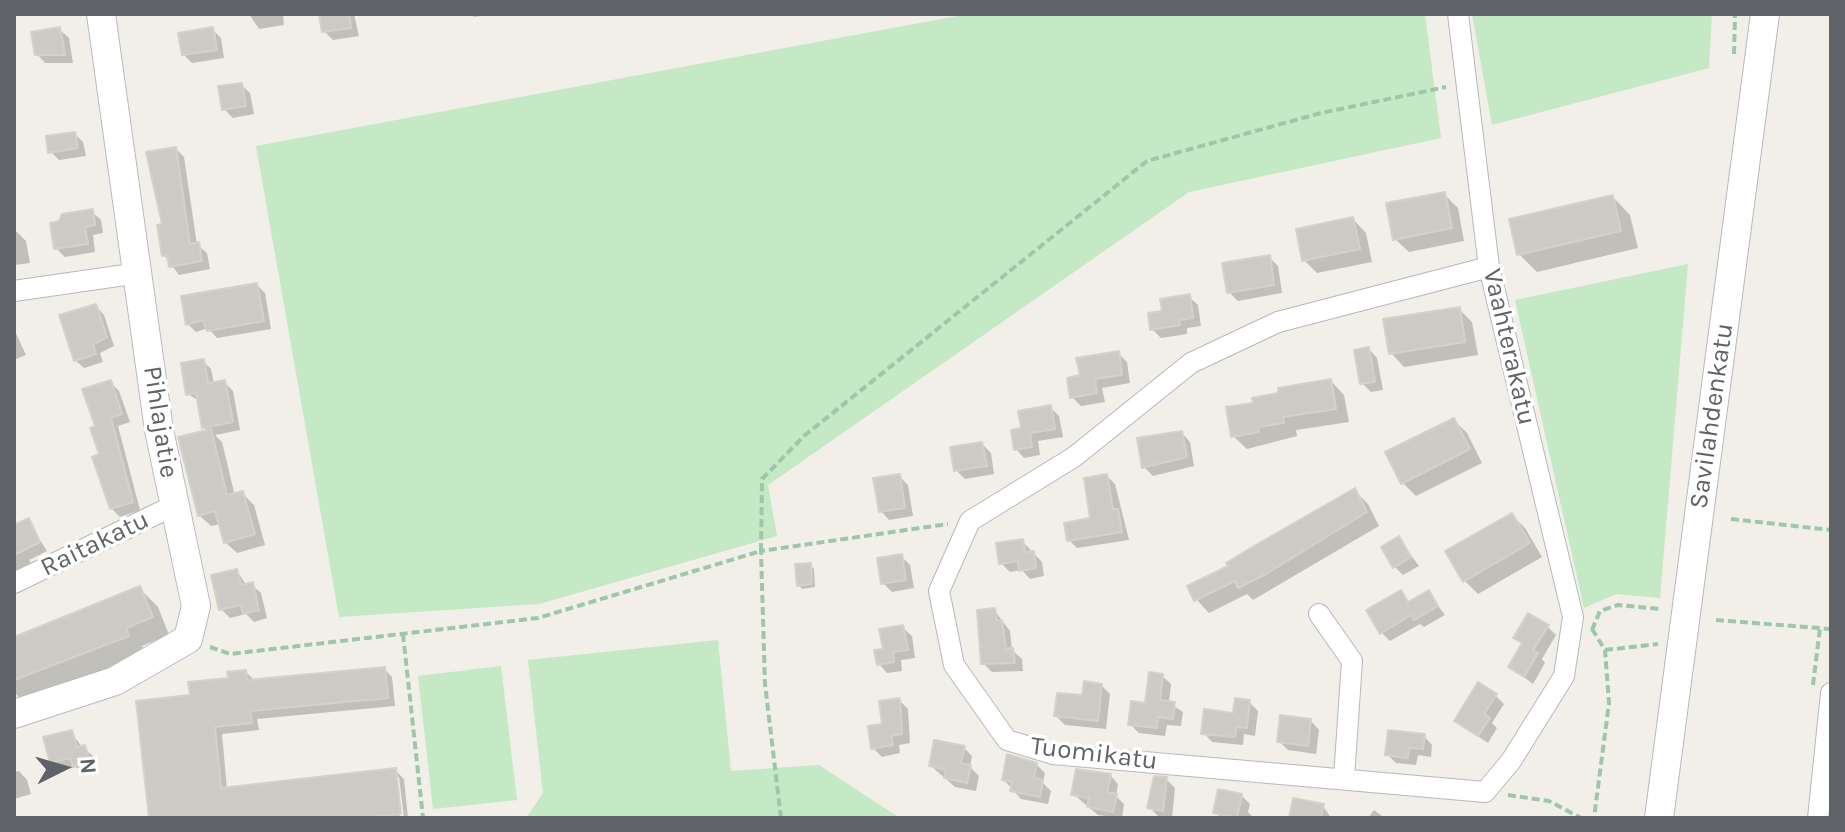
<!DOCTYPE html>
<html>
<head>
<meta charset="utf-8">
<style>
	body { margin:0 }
	#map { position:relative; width:1845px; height:832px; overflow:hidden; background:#f1efe8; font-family:Karla,sans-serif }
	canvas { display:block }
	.frame { position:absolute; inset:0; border:16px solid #5f6368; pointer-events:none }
	.north { position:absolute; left:24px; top:728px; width:80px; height:80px; -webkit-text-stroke:6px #fff; paint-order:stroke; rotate:85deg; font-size:22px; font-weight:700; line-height:32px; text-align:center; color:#5f6368 }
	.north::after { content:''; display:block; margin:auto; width:28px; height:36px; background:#5f6368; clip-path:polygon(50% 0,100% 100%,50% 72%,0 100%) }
</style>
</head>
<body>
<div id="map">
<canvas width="1845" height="832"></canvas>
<div class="frame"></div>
<div class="north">N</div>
</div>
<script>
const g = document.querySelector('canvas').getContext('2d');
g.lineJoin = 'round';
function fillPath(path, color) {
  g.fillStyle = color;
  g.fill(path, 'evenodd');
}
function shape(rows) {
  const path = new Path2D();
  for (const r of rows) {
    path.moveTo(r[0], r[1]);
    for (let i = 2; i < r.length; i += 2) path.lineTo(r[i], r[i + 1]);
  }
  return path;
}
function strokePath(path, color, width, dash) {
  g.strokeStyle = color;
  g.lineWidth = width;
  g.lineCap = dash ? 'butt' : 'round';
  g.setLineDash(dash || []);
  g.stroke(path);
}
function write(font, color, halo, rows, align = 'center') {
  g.font = font + ' Karla,sans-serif';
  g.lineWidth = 7;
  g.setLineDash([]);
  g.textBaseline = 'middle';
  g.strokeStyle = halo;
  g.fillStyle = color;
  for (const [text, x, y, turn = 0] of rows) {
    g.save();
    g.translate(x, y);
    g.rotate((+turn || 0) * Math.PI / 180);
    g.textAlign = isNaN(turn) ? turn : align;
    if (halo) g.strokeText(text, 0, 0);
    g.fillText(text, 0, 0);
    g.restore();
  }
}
const green = shape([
	[968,14,1425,14,1441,138,1189,192,768,485,777,536,539,604,339,617,256,146],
	[1472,14,1712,14,1709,68,1492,125],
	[1688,264,1660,598,1616,594,1584,608,1515,300],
	[718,640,731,771,819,765,900,818,526,818,543,793,528,660],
	[501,666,517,800,433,809,418,676]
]);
const shadow = shape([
	[249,14,283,14,284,25,259,29],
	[321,14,354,14,359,36,333,40,324,31],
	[470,14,493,14,474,17],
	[212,29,221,38,224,58,192,63,183,54],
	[60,30,69,38,73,63,45,63,37,54],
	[241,85,250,93,254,114,233,118,224,109],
	[75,134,83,142,86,156,59,160,51,152],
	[176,149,184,157,197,245,207,253,210,269,179,275,164,255],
	[1444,194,1458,208,1464,241,1409,252,1395,239],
	[1613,197,1630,215,1638,248,1537,272,1519,254],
	[92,212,101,220,103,233,93,235,95,252,65,257,56,248],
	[1353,219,1366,233,1372,262,1317,273,1304,260],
	[17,232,26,241,30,263,14,265,14,233],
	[1269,257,1278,266,1282,293,1238,301,1229,292],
	[257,285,265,293,271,329,217,338,208,328,196,332,188,324],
	[1189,297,1198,305,1201,326,1187,328,1187,334,1161,338,1152,329,1164,312],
	[96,306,104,315,114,346,100,353,103,362,84,368,75,360],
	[1459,309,1472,322,1478,355,1404,367,1391,353],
	[14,329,26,355,14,360],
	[1369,349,1377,358,1383,390,1371,392,1362,383],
	[1118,353,1127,362,1130,383,1102,388,1105,402,1081,406,1072,397,1082,377],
	[203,361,211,369,214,384,225,383,233,391,240,430,215,435,222,442,235,496,242,493,254,505,265,545,237,553,225,542,220,524,211,526,199,515,208,432,204,427,200,402,188,394],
	[1331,381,1344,395,1349,422,1296,430,1297,436,1247,449,1233,436,1255,405],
	[110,382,119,391,130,422,118,426,140,510,120,517,111,508,97,427],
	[1050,407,1059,416,1063,437,1038,441,1040,455,1024,458,1016,449,1024,430],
	[1454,420,1467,433,1482,463,1416,496,1402,482],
	[1182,433,1190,442,1194,466,1153,476,1144,467],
	[982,444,991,453,994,474,965,479,956,470],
	[899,476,908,485,913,516,889,520,881,511],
	[1107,476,1115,484,1129,540,1077,548,1069,540,1093,520],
	[1354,490,1368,504,1379,526,1253,600,1247,594,1209,613,1196,599,1230,567],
	[1512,515,1525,528,1542,557,1478,594,1465,581],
	[28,521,47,551,29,560,31,563,19,569,21,573,14,577,14,528],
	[1399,539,1419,566,1403,575,1394,566],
	[1022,541,1042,562,1044,576,1030,579,1022,570,1010,572,1001,563],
	[901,556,910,565,914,588,892,592,883,583],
	[810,565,814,569,815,587,802,589,799,585],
	[237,571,247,586,252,585,261,593,267,618,254,622,246,614,230,618,221,609],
	[140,589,158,607,169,635,142,646,146,654,23,701,14,692,14,639],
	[1400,592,1410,603,1428,592,1445,615,1424,627,1420,624,1390,641,1381,632],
	[995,611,1010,631,1012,650,1022,659,1023,671,992,672,983,663],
	[1547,626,1556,635,1542,659,1545,663,1533,684,1511,667,1523,645,1516,637],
	[903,628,912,636,915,658,901,660,902,671,887,673,879,664],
	[384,669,392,677,395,706,257,719,259,730,222,734,227,789,396,771,404,779,408,818,404,818,399,777,395,777,400,818,151,818,192,697,246,672,254,680],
	[1162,676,1171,684,1169,703,1183,712,1181,726,1167,725,1165,736,1139,733,1130,724,1147,705],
	[1101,685,1110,694,1106,729,1065,725,1056,716],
	[1495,695,1504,704,1492,723,1497,728,1488,743,1456,721],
	[899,700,908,709,910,743,899,745,900,753,882,757,873,748],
	[1249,702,1258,711,1255,736,1244,734,1243,745,1212,742,1204,733,1235,715],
	[1311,721,1319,730,1316,754,1288,750,1279,741],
	[71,732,82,747,93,756,97,771,83,774,76,767,60,771,52,762],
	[1424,736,1432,745,1431,757,1418,755,1416,765,1396,763,1387,754],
	[964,748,972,756,970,767,979,776,976,791,955,787,931,766],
	[1036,764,1045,773,1043,783,1051,791,1048,804,1021,799,1004,780],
	[19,771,27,780,31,794,14,799,14,772],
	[1110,775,1118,784,1116,796,1124,804,1122,818,1098,815,1073,794],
	[1166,779,1175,788,1172,818,1158,816,1150,808],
	[1241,795,1250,804,1248,812,1254,818,1221,818,1215,812],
	[1323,806,1331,818,1291,818],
	[1374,810,1385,818,1368,818]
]);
const building = shape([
	[319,14,349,14,351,28,322,32,319,14],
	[60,27,65,55,35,55,31,32,60,27],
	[213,27,217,50,182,55,178,33,213,27],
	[242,83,246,106,222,110,218,86,242,83],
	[75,132,78,148,48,153,46,136,75,132],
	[176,147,190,244,199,242,202,261,169,267,167,255,162,256,157,225,162,224,146,152,176,147],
	[1445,192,1452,228,1393,240,1386,203,1445,192],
	[1613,195,1621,231,1517,255,1509,219,1613,195],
	[93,209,95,225,85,227,88,244,54,249,50,223,59,221,62,214,93,209],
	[1353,217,1360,249,1302,261,1296,229,1353,217],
	[1270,255,1274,285,1227,293,1222,263,1270,255],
	[257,283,264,321,207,331,203,320,186,325,181,296,257,283],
	[1190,294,1193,318,1179,320,1180,325,1150,330,1148,313,1162,311,1160,299,1190,294],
	[96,304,107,337,93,345,96,354,74,361,59,315,96,304],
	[1460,307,1465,342,1389,354,1383,319,1460,307],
	[1369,347,1375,382,1360,384,1354,350,1369,347],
	[1119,351,1122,375,1095,379,1097,393,1070,398,1067,378,1080,375,1076,358,1119,351],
	[204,359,208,383,225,380,233,422,202,428,196,393,186,395,181,363,204,359],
	[1331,379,1336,409,1283,417,1284,423,1258,427,1259,432,1231,437,1226,407,1253,403,1252,398,1278,393,1278,388,1331,379],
	[111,380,122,414,111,418,133,502,110,509,92,457,99,454,90,428,95,426,82,389,111,380],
	[1051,405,1055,429,1030,433,1032,447,1014,450,1011,430,1021,428,1018,411,1051,405],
	[1454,418,1470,449,1401,484,1385,452,1454,418],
	[211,429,227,495,243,491,255,534,224,543,215,511,198,516,178,437,211,429],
	[1182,431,1187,457,1142,468,1137,438,1182,431],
	[982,442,987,466,954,471,950,447,982,442],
	[900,474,905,508,879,512,873,478,900,474],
	[1107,474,1113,509,1118,509,1122,532,1067,541,1064,523,1090,518,1084,478,1107,474],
	[1355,488,1367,512,1266,574,1238,588,1235,581,1194,601,1187,586,1228,566,1226,563,1249,549,1355,488],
	[1512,513,1530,543,1463,582,1445,551,1512,513],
	[29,518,40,542,14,555,14,525,29,518],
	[1399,536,1411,557,1393,568,1381,547,1399,536],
	[1023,539,1025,552,1034,551,1036,568,1019,571,1018,561,999,564,996,543,1023,539],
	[902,554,906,580,881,584,877,558,902,554],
	[811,563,812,584,797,586,795,564,811,563],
	[237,569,241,585,253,582,259,610,243,614,241,605,219,610,211,575,237,569],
	[140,586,153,617,126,628,129,636,14,680,14,637,140,586],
	[1401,590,1408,602,1429,590,1438,606,1414,620,1411,615,1380,634,1366,610,1401,590],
	[995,608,997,621,1002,620,1006,649,1013,648,1015,663,981,664,977,610,995,608],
	[1528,613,1549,625,1533,650,1538,653,1524,677,1508,667,1522,643,1513,638,1528,613],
	[903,625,908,650,893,652,894,662,877,665,874,650,883,649,879,629,903,625],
	[385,667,388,698,250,711,252,723,215,727,221,788,396,768,401,814,363,818,149,818,136,701,190,695,188,682,228,678,227,672,246,670,247,680,385,667],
	[1149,672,1163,674,1160,700,1175,702,1173,719,1158,717,1157,728,1128,725,1131,701,1145,703,1149,672],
	[1084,681,1102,684,1098,721,1054,716,1057,693,1082,695,1084,681],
	[1478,682,1497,694,1484,714,1490,718,1478,736,1454,721,1478,682],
	[900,698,902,734,891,736,893,745,871,749,868,726,882,724,879,701,900,698],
	[1235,698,1250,700,1247,728,1236,727,1235,737,1201,734,1204,709,1233,713,1235,698],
	[1280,715,1311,719,1308,746,1277,742,1280,715],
	[72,730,77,747,85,745,90,762,73,766,70,758,50,763,43,737,72,730],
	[1388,730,1425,734,1423,749,1409,748,1408,758,1385,755,1388,730],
	[934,740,965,746,961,763,971,765,967,783,944,778,946,770,929,766,934,740],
	[1007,754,1037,763,1034,778,1043,780,1040,797,1010,791,1012,782,1002,780,1007,754],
	[1076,769,1111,774,1107,792,1117,794,1113,812,1087,807,1089,798,1071,795,1076,769],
	[1154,776,1167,777,1163,811,1147,808,1154,776],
	[1218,789,1242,794,1237,818,1213,813,1218,789],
	[1293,798,1324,804,1321,818,1289,818,1293,798]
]);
const path = shape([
	[1734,54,1735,14],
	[1731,519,1831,530],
	[1716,620,1831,629],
	[1592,629,1605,650,1609,703,1594,818],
	[1592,630,1600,611,1618,605,1660,609],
	[403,634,423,818],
	[210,647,230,654,538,618,761,551,762,479,804,436,1147,161,1321,113,1446,87],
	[1605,650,1658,644],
	[1813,685,1820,628],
	[1508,795,1549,801,1581,818],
	[781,818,765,684,761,551,948,524]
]);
const street = shape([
	[1458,14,1489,267,1573,617,1564,676,1511,761,1485,792,1053,754,1007,740,954,665,939,591,970,521,1074,457,1191,363,1278,322,1489,267],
	[14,291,139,273],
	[14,583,175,505],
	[1319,614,1352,661,1344,778],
	[1818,818,1831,693]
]);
const secondary = shape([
	[14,714,115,681,188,639,196,606,159,430,101,14],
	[1659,818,1765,14]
]);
const streetNames = [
	["Vaahterakatu",1509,347,77],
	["Savilahdenkatu",1712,416,-82],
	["Pihlajatie",160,422,81],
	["Raitakatu",95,544,-26],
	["Tuomikatu",1094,754,7]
];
fillPath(green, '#c5e8c5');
fillPath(shadow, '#0003');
fillPath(building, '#cccac5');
strokePath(building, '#d6d1c6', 2);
strokePath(street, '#b5b8bc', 22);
strokePath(secondary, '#b6babf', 30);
strokePath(path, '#9cc7a9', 4, [8, 4]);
strokePath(street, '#fff', 20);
strokePath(secondary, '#fff', 28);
write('26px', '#5f6368', '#fff', streetNames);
</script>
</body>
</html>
